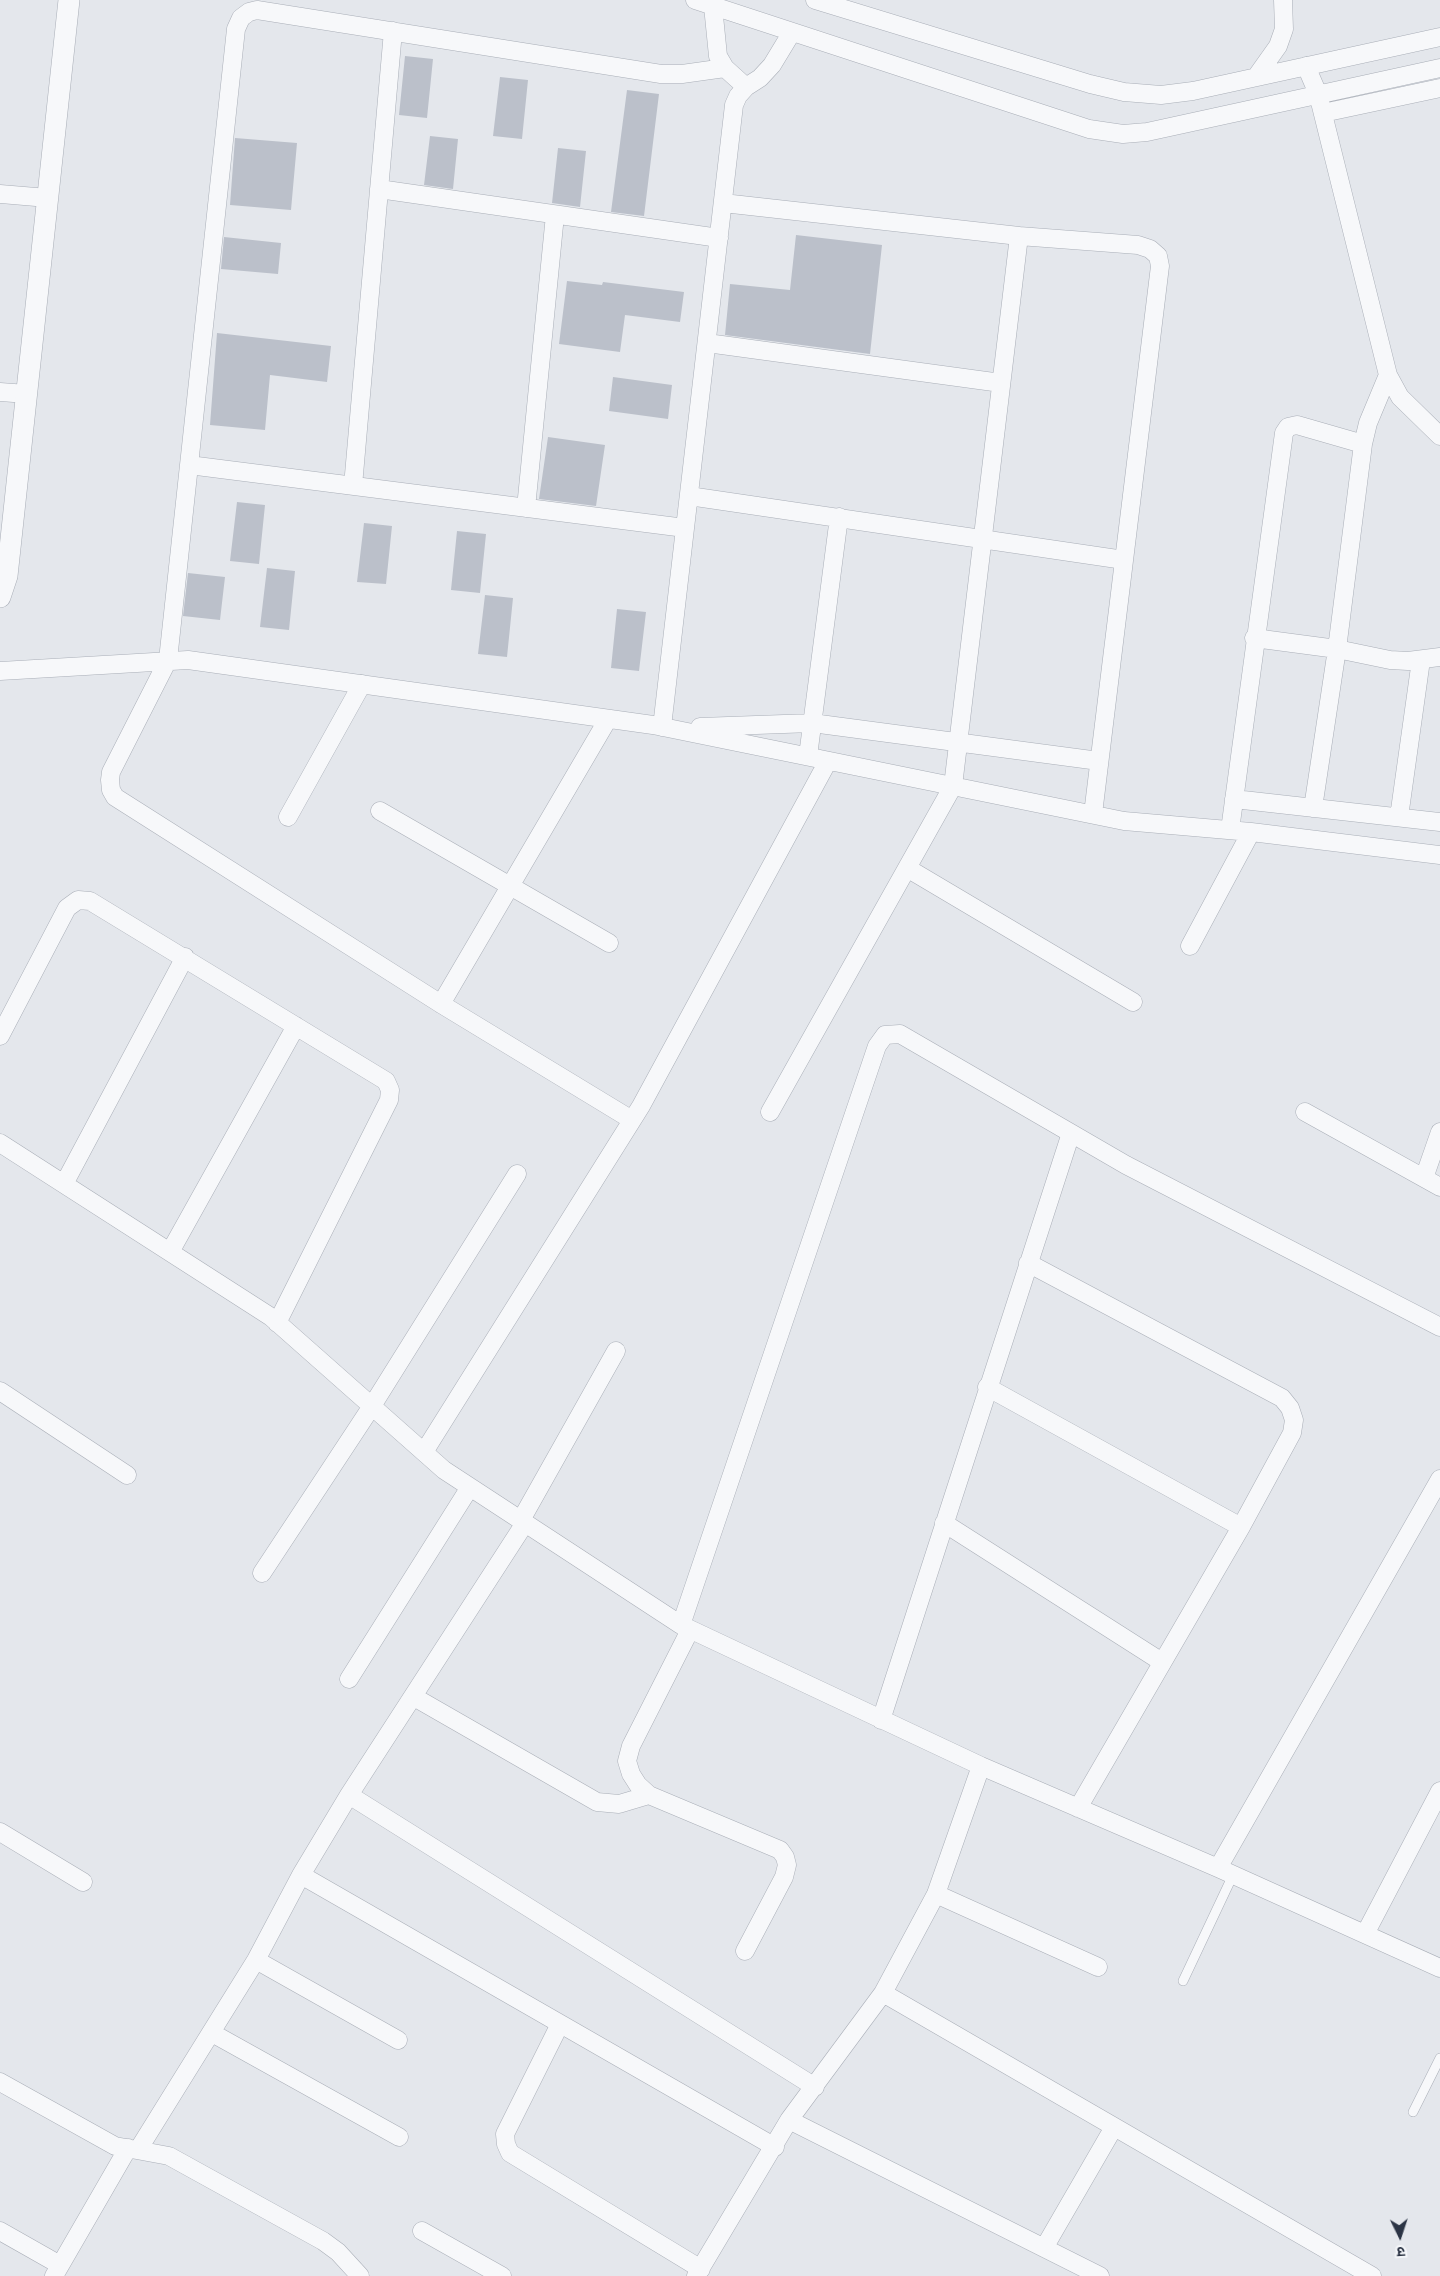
<!DOCTYPE html>
<html>
<head>
<meta charset="utf-8">
<style>
	body { margin:0 }
	#map { position:relative; width:1440px; height:2276px; overflow:hidden; background:#e4e7ec; font-family:"Source Sans 3","Noto Sans Devanagari",sans-serif }
	canvas { display:block }
	.north { position:absolute; left:1375px; top:2211px; width:50px; height:50px; -webkit-text-stroke:4px #f4f6f9; paint-order:stroke; rotate:176deg; font-size:14px; font-weight:700; line-height:20px; text-align:center; color:#2b3445 }
	.north::after { content:''; display:block; margin:auto; width:18px; height:22px; background:#2b3445; clip-path:polygon(50% 0,100% 100%,50% 72%,0 100%) }
</style>
</head>
<body>
<div id="map">
<canvas width="1440" height="2276"></canvas>
<div class="north">उ</div>
</div>
<script>
const g = document.querySelector('canvas').getContext('2d');
g.lineJoin = 'round';
function fillPath(path, color) {
  g.fillStyle = color;
  g.fill(path, 'evenodd');
}
function shape(rows) {
  const path = new Path2D();
  for (const r of rows) {
    path.moveTo(r[0], r[1]);
    for (let i = 2; i < r.length; i += 2) path.lineTo(r[i], r[i + 1]);
  }
  return path;
}
function strokePath(path, color, width, dash) {
  g.strokeStyle = color;
  g.lineWidth = width;
  g.lineCap = dash ? 'butt' : 'round';
  g.setLineDash(dash || []);
  g.stroke(path);
}
const building = shape([
	[405,56,433,59,427,118,399,115],
	[500,77,528,80,522,139,493,136],
	[627,90,659,94,644,216,611,212],
	[430,136,458,139,453,189,424,185],
	[235,138,297,143,291,210,230,205],
	[558,148,586,151,580,207,552,203],
	[796,235,882,245,870,354,725,335,730,284,790,290],
	[224,237,281,243,278,274,221,269],
	[567,281,602,285,603,282,684,292,680,322,625,315,620,352,559,344],
	[217,333,331,346,327,382,270,375,265,430,210,425],
	[613,377,672,385,668,419,609,411],
	[548,437,605,445,596,506,539,499],
	[237,502,265,505,259,564,230,561],
	[364,523,392,526,386,584,357,582],
	[457,531,486,534,480,593,451,590],
	[267,568,295,571,289,630,260,627],
	[188,573,225,577,220,620,183,616],
	[485,595,513,598,507,657,478,654],
	[617,609,646,612,639,671,611,668]
]);
const service = shape([
	[1183,1981,1233,1875],
	[1413,2112,1440,2058]
]);
const minor = shape([
	[695,0,1089,129,1123,134,1147,132,1440,68],
	[815,0,1090,84,1124,92,1161,95,1193,91,1440,37],
	[713,6,718,56,725,68,746,87],
	[1306,66,1318,94,1388,375,1400,397,1440,436],
	[1256,77,1278,46,1284,29,1283,0],
	[1323,113,1440,88],
	[379,189,719,238],
	[0,194,48,198],
	[723,203,1019,236,1138,245,1150,249,1158,256,1160,266,1093,814],
	[707,343,1001,383],
	[0,392,27,394],
	[189,465,685,528],
	[353,486,393,31],
	[689,496,1124,560],
	[526,508,555,215],
	[1254,638,1337,649,1390,660,1408,661,1440,657],
	[0,671,188,660,653,725,1124,821,1251,832,1440,855],
	[662,727,734,105,738,96,746,87,760,78,772,65,792,32],
	[700,727,812,723,1099,761],
	[808,756,839,517],
	[1234,799,1440,822],
	[1313,808,1337,649,1363,444,1368,423,1388,375],
	[380,811,609,943],
	[288,817,362,684],
	[1399,817,1421,660],
	[1230,830,1284,433,1288,427,1297,425,1363,444],
	[907,868,1133,1002],
	[1190,946,1251,832],
	[441,1004,608,719],
	[0,1036,67,908,78,900,90,901,386,1081,390,1090,389,1100,277,1323],
	[770,1112,953,786,1019,236],
	[1305,1112,1440,1187],
	[632,1120,441,1004,115,797,111,790,110,780,111,772,168,660,236,29,241,18,249,12,257,10,661,74,682,74,725,68],
	[0,1143,271,1317,444,1470,681,1625,981,1766,1218,1868,1440,1968],
	[1424,1178,1440,1132],
	[64,1184,185,957],
	[170,1252,296,1026],
	[1028,1263,1282,1398,1290,1408,1294,1420,1292,1433,1241,1527,1078,1808],
	[987,1387,1241,1527],
	[0,1391,127,1475],
	[424,1452,641,1106,828,761],
	[521,1520,616,1351],
	[944,1523,1162,1662],
	[262,1573,372,1406,517,1174],
	[681,1625,877,1046,885,1035,900,1034,1126,1165,1440,1327],
	[690,1630,631,1746,627,1761,631,1774,638,1785,649,1795,780,1850,785,1857,787,1865,784,1877,745,1951],
	[349,1679,470,1487],
	[414,1697,597,1802,619,1804,649,1795],
	[881,1720,1071,1133],
	[349,1795,815,2087],
	[0,1832,83,1882],
	[1218,1868,1440,1479],
	[301,1875,775,2147],
	[936,1894,1098,1967],
	[1365,1934,1440,1791],
	[256,1960,398,2040],
	[883,1993,1372,2276],
	[560,2024,505,2134,506,2144,510,2153,701,2269],
	[212,2033,399,2137],
	[0,2082,115,2146,169,2156,323,2241,338,2252,360,2276],
	[789,2120,1100,2276],
	[138,2150,256,1960,301,1875,349,1795,525,1523],
	[0,2231,60,2265],
	[422,2231,502,2276],
	[1044,2248,1114,2127],
	[54,2276,128,2148],
	[696,2276,789,2120,883,1993,936,1894,981,1766]
]);
const tertiary = shape([
	[0,597,7,576,69,0]
]);
fillPath(building, '#bbc0ca');
strokePath(service, '#a9aeb7', 10);
strokePath(minor, '#a9aeb7', 19);
strokePath(tertiary, '#a9aeb7', 22);
strokePath(service, '#f7f8fa', 9);
strokePath(minor, '#f7f8fa', 18);
strokePath(tertiary, '#f7f8fa', 21);
</script>
</body>
</html>
